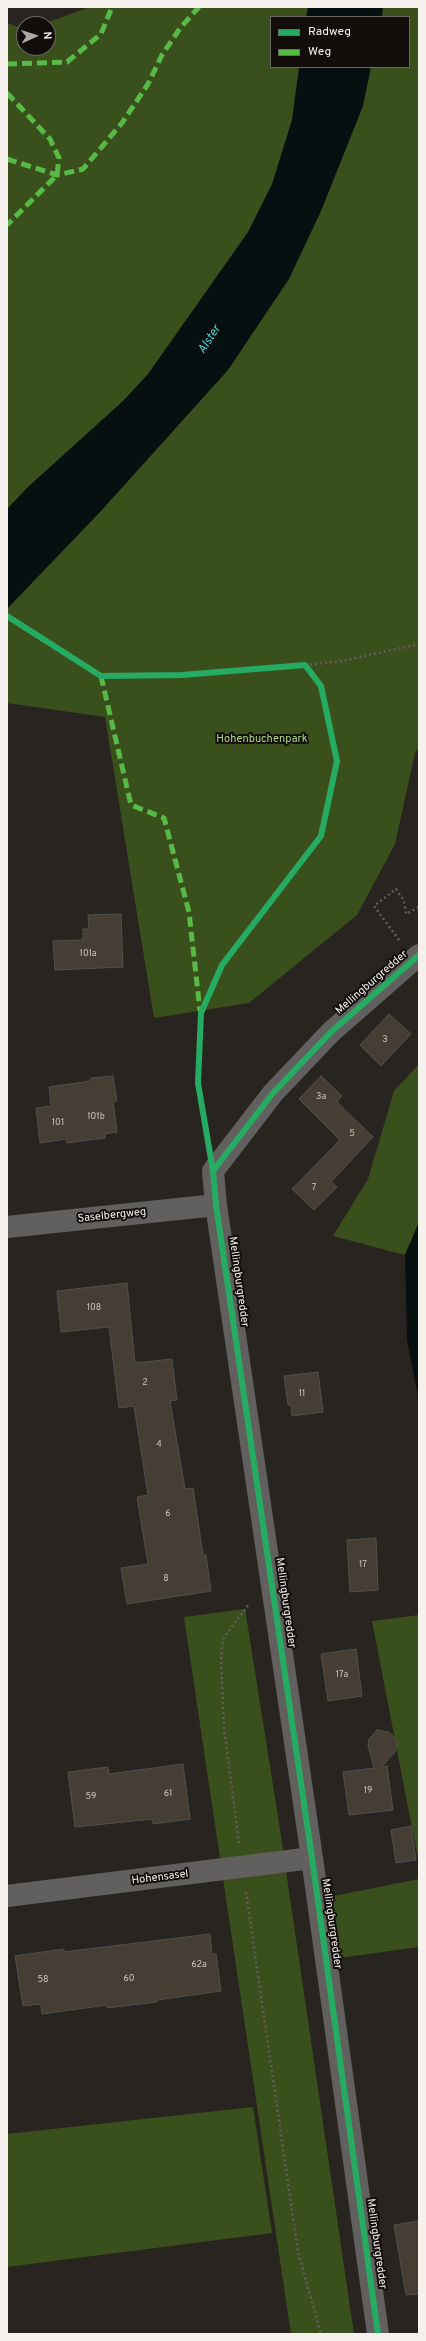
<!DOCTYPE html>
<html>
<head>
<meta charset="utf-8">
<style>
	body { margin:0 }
	#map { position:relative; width:426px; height:2341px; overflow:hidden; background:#282420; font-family:Overpass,sans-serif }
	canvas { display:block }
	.frame { position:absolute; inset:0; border:8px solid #f7f1ed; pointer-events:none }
	.legend { position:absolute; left:270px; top:16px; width:140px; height:52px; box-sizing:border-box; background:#110d0b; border:1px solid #6d6865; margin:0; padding:5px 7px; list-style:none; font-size:12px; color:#f7f1ed }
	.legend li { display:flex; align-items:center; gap:8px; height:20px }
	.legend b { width:20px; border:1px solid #6d6865 }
	.north { position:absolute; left:16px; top:16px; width:40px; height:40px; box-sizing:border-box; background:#110d0b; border:1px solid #6d6865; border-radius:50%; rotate:87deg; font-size:11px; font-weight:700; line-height:16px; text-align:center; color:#f7f1ed }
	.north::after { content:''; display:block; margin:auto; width:14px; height:18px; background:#afa9a5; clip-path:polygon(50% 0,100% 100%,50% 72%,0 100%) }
</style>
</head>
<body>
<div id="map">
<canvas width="426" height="2341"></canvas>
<div class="frame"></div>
<ul class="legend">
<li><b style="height:5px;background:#26ab63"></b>Radweg</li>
<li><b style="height:5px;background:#58b947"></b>Weg</li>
</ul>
<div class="north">N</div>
</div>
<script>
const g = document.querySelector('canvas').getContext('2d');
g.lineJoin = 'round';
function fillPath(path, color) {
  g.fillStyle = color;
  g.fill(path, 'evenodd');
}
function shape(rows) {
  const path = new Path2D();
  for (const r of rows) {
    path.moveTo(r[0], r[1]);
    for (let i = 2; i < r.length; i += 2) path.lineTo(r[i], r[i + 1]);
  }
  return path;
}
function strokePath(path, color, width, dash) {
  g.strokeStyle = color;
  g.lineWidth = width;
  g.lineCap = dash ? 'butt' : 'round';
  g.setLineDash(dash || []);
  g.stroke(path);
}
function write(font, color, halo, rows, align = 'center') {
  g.font = font + ' Overpass,sans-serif';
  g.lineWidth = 4;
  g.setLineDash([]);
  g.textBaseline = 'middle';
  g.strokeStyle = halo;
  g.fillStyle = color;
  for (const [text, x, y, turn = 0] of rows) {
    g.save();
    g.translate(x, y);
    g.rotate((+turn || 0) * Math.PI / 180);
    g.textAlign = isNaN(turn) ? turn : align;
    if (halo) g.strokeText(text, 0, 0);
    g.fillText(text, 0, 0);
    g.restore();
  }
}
const green = shape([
	[90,7,419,7,419,748,415,753,395,844,357,915,249,1003,154,1018,105,717,7,703,7,23,24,29,24,48,48,48,48,24,43,24],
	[271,17,409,17,409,67,271,67],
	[419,1064,419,1222,405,1255,333,1236,368,1179,394,1091],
	[245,1609,279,1823,354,2334,291,2334,184,1617],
	[419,1615,419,1864,372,1621],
	[419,1879,419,1947,339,1958,329,1897],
	[253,2107,272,2233,7,2267,7,2134]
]);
const water = shape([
	[308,7,383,7,382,17,306,17],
	[299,67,371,67,363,106,321,211,289,279,228,370,101,511,7,609,7,509,29,486,123,401,148,374,248,232,272,184,292,120],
	[419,1222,419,1401,407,1340,405,1255]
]);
const building = shape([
	[121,914,123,967,55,970,53,941,83,940,83,929,89,929,88,915,121,914],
	[389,1014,411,1034,381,1066,360,1045,389,1014],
	[113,1076,117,1101,113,1101,117,1132,105,1134,105,1138,81,1141,67,1143,66,1139,40,1143,36,1108,51,1106,49,1087,91,1081,91,1078,113,1076],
	[321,1076,342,1096,337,1102,373,1137,331,1182,337,1187,314,1210,292,1189,340,1140,299,1099,321,1076],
	[127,1283,135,1363,172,1359,177,1400,170,1401,185,1489,193,1488,203,1555,206,1555,211,1591,127,1604,121,1568,148,1564,137,1497,148,1495,134,1406,119,1408,109,1327,61,1332,57,1291,127,1283],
	[318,1372,323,1412,292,1416,291,1405,288,1405,284,1376,318,1372],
	[376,1538,378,1590,350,1592,347,1540,376,1538],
	[356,1649,362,1696,328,1701,321,1654,356,1649],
	[377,1730,389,1732,394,1737,397,1744,395,1752,381,1767,387,1766,393,1810,349,1815,343,1772,374,1768,368,1746,369,1739,377,1730],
	[183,1764,190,1819,153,1824,153,1819,75,1827,68,1772,108,1767,109,1774,183,1764],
	[411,1826,416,1860,396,1863,391,1830,411,1826],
	[210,1934,212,1954,216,1954,221,1991,157,2000,157,2002,107,2008,107,2005,42,2014,41,2004,23,2006,15,1956,64,1949,64,1952,210,1934],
	[419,2221,419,2294,406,2295,394,2225,419,2221]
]);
const path = shape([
	[7,616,27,631],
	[305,665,342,661,419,644],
	[399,940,374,906,396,889,404,901,406,914,419,907],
	[239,1843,224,1728,221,1657,223,1639,249,1604],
	[246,1892,298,2252,321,2334]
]);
const minor = shape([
	[7,1227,216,1205],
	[7,1896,312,1858],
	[378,2334,312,1858,216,1205,213,1171,273,1093,331,1032,419,955]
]);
const quiet = shape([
	[7,64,67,62,101,34,112,7],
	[7,93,50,139,59,158,57,175,7,225],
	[7,159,57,175,83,169,122,123,148,84,162,55,181,27,199,7],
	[101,676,131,805,164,818,189,912,200,1011]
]);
const cycleway = shape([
	[7,616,101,676,182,675,305,665,321,686,337,761,321,836,222,965,201,1013,198,1083,213,1171],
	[378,2334,312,1858,216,1205,213,1171,273,1093,331,1032,419,955]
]);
const numberNames = [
	["101a",88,954],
	["3",385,1040],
	["3a",321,1097],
	["101b",96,1117],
	["101",58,1123],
	["5",352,1134],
	["7",314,1188],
	["108",94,1308],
	["2",145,1383],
	["11",302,1394],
	["4",159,1445],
	["6",168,1514],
	["17",363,1565],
	["8",166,1579],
	["17a",342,1675],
	["19",368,1791],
	["61",168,1794],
	["59",91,1797],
	["62a",199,1965],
	["60",129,1979],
	["58",43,1980]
];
const parkNames = [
	["Hohenbuchenpark",262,740]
];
const streetNames = [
	["Mellingburgredder",372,983,-41],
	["Saselbergweg",112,1216,-6],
	["Mellingburgredder",238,1282,82],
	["Mellingburgredder",285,1603,82],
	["Hohensasel",160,1878,-7],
	["Mellingburgredder",331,1924,82],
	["Mellingburgredder",376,2244,82]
];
const waterNames = [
	["Alster",210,340,-57]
];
fillPath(green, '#3a501c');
fillPath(water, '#061011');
fillPath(building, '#463d34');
strokePath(building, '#54504d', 1);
strokePath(path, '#615f5c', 2.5, [2, 3]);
strokePath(minor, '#61605f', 22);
strokePath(quiet, '#58b947', 5, [10, 5]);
strokePath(cycleway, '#26ab63', 6);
write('9px', '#cbc4bf', null, numberNames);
write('11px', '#afda81', '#110d0b', parkNames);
write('11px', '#f7f1ed', '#110d0b', streetNames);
write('italic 12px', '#43dddf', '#110d0b', waterNames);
</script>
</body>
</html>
